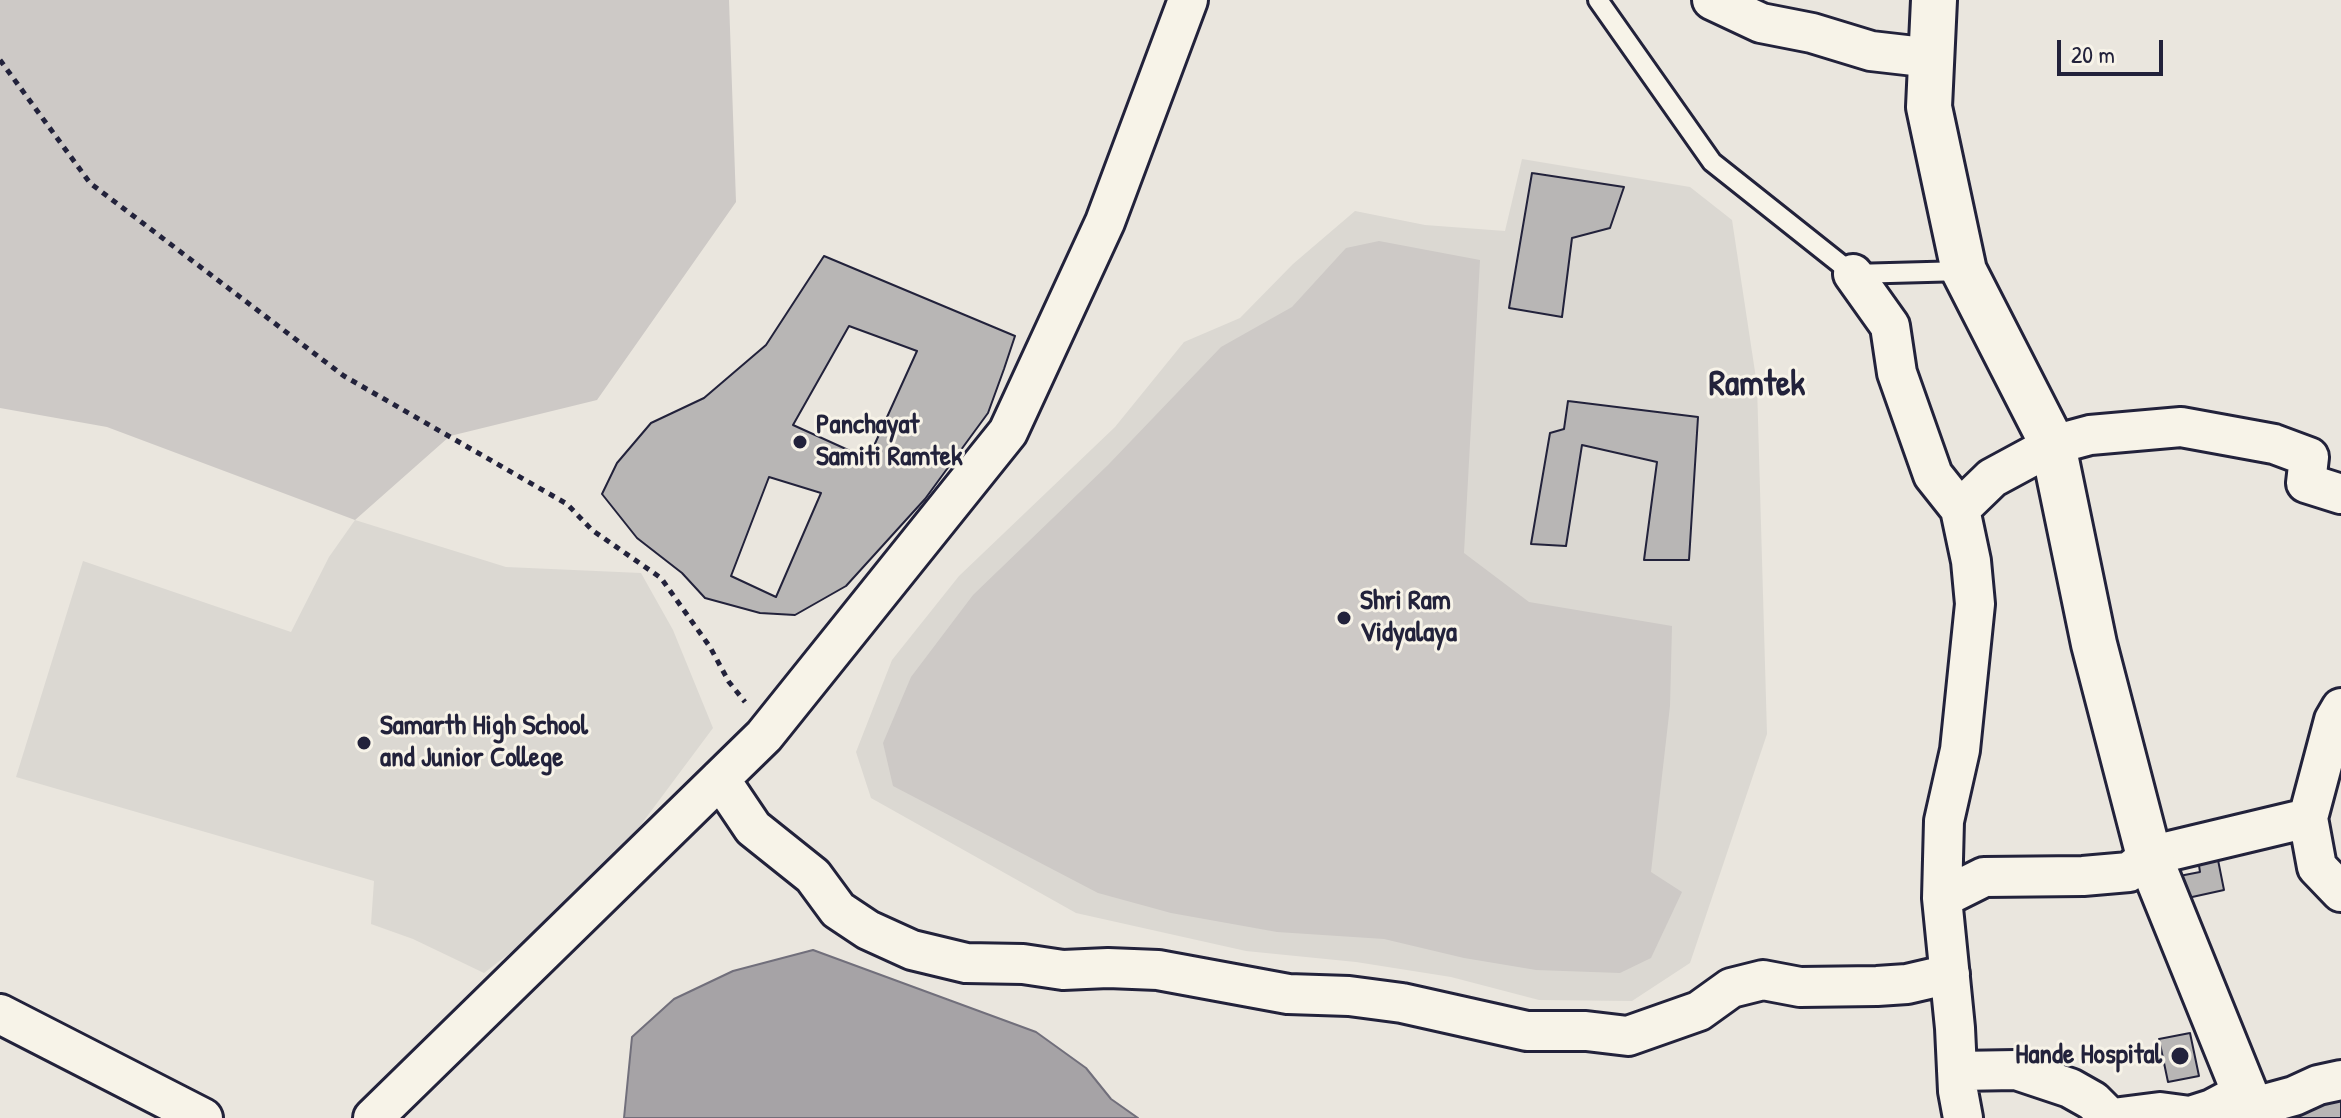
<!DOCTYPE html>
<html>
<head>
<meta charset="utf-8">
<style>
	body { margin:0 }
	#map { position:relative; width:2341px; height:1118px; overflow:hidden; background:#eae6de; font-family:"Patrick Hand",sans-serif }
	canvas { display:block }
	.scale { position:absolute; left:2057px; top:40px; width:106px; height:36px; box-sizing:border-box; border:4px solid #22223b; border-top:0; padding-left:10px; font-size:24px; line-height:28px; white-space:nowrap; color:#22223b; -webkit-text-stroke:6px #f7f3e8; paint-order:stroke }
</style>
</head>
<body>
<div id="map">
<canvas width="2341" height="1118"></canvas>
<div class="scale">20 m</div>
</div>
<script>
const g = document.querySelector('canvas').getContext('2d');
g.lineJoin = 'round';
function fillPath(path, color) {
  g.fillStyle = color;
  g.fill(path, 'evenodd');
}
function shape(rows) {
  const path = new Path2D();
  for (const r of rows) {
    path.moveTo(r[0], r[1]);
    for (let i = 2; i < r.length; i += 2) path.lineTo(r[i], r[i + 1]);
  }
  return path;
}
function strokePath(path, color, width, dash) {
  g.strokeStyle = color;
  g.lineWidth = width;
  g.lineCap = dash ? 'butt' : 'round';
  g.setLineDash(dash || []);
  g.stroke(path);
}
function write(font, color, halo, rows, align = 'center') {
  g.font = font + ' "Patrick Hand",sans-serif';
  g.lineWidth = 6;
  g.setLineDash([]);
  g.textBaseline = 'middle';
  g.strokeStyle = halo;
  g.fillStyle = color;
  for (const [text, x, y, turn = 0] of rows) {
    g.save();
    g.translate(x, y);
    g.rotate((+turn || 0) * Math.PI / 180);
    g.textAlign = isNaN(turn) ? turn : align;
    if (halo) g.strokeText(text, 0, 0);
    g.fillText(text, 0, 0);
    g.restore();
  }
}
const built = shape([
	[1522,159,1690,187,1732,220,1757,385,1767,734,1690,963,1632,1001,1539,1000,1451,977,1356,962,1246,951,1076,913,871,798,856,752,892,660,959,576,1115,427,1184,342,1240,318,1293,264,1355,211,1425,225,1505,231],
	[355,520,506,567,641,573,673,630,713,728,628,842,537,932,484,973,413,939,371,924,374,881,16,777,83,561,291,632,329,557]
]);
const green = shape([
	[0,0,729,0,736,202,597,400,450,436,355,520,107,427,0,408],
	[1379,241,1480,260,1464,553,1529,602,1672,626,1670,706,1651,872,1682,892,1651,958,1620,973,1536,970,1464,958,1384,939,1277,932,1171,913,1098,893,893,786,883,743,911,677,973,595,1108,465,1221,347,1292,307,1346,248]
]);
const water = shape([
	[813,950,1036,1032,1086,1068,1111,1099,1138,1118,624,1118,632,1037,674,999,733,971,813,950]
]);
const building = shape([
	[1532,173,1624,187,1610,228,1572,238,1562,317,1509,308,1532,173],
	[824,256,1015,336,1004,369,988,413,925,499,846,586,795,615,760,613,705,598,682,573,637,538,602,494,617,463,651,423,704,398,766,345,824,256],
	[849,326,917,351,868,459,793,425,849,326],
	[1568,401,1698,417,1689,560,1644,560,1657,462,1582,445,1566,546,1531,544,1550,433,1564,429,1568,401],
	[769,477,821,493,776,597,731,576,769,477],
	[2217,855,2224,890,2174,901,2169,878,2200,872,2198,859,2217,855],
	[2190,1033,2199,1076,2168,1082,2159,1039,2190,1033],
	[2341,1093,2341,1118,2264,1118,2341,1093]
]);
const path = shape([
	[0,60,90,183,344,376,567,504,592,530,661,578,710,647,729,682,745,702]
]);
const lane = shape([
	[1598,0,1712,162,1853,274,1964,271]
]);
const street = shape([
	[1712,0,1761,23,1812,33,1871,51,1932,58],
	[1853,274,1890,326,1897,373,1933,475,1960,509,1971,561,1975,604,1960,750,1944,821,1942,898,1955,1028,1958,1091,1963,1118],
	[1960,509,1992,478,2053,445,2090,435,2181,427,2274,444,2309,457,2306,483,2341,494],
	[720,779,753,828,813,876,838,910,868,930,912,950,966,963,1023,964,1063,970,1108,968,1158,970,1288,994,1349,996,1402,1003,1527,1031,1586,1031,1628,1036,1699,1011,1731,988,1763,980,1800,987,1877,986,1907,984,1950,974],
	[2308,818,2317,867,2341,892],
	[1942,898,1984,877,2083,876,2129,872,2149,856,2308,818,2334,720,2341,708],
	[0,1014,203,1118],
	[1957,1071,2016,1070,2070,1088,2093,1101,2110,1118],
	[2250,1108,2294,1096,2318,1085,2341,1080],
	[373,1118,764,736,1008,432,1105,222,1188,0],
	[2113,1118,2160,1112,2190,1116,2212,1109,2244,1092]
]);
const secondary = shape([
	[1934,0,1929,107,1964,271,2053,445,2094,644,2149,856,2255,1118]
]);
const markers = [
	[800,442,8,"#22223b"],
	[1344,618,8,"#22223b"],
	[364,743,8,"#22223b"],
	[2180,1056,10,"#22223b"]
];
const poiNames = [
	["Panchayat",816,426],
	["Samiti Ramtek",816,458],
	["Shri Ram",1360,602],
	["Vidyalaya",1360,634],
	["Samarth High School",380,727],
	["and Junior College",380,759],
	["Hande Hospital",2162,1056,"right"]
];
const districtNames = [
	["Ramtek",1757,385]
];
fillPath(built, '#dbd8d2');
fillPath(green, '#cdc9c6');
fillPath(water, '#a6a3a6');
strokePath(water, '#716f7b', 2);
fillPath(building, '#b8b6b5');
strokePath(building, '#22223b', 2);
strokePath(lane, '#22223b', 24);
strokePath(street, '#22223b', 44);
strokePath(secondary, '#22223b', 50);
strokePath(path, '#22223b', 5, [6, 6]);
strokePath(lane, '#f7f3e8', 18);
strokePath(street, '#f7f3e8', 38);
strokePath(secondary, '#f7f3e8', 44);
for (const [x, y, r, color] of markers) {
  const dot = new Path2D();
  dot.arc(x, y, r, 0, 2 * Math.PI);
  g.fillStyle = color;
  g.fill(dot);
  strokePath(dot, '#f7f3e8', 3);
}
write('bold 28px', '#22223b', '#f7f3e8', poiNames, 'left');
write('bold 36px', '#22223b', '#f7f3e8', districtNames);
</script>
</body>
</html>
